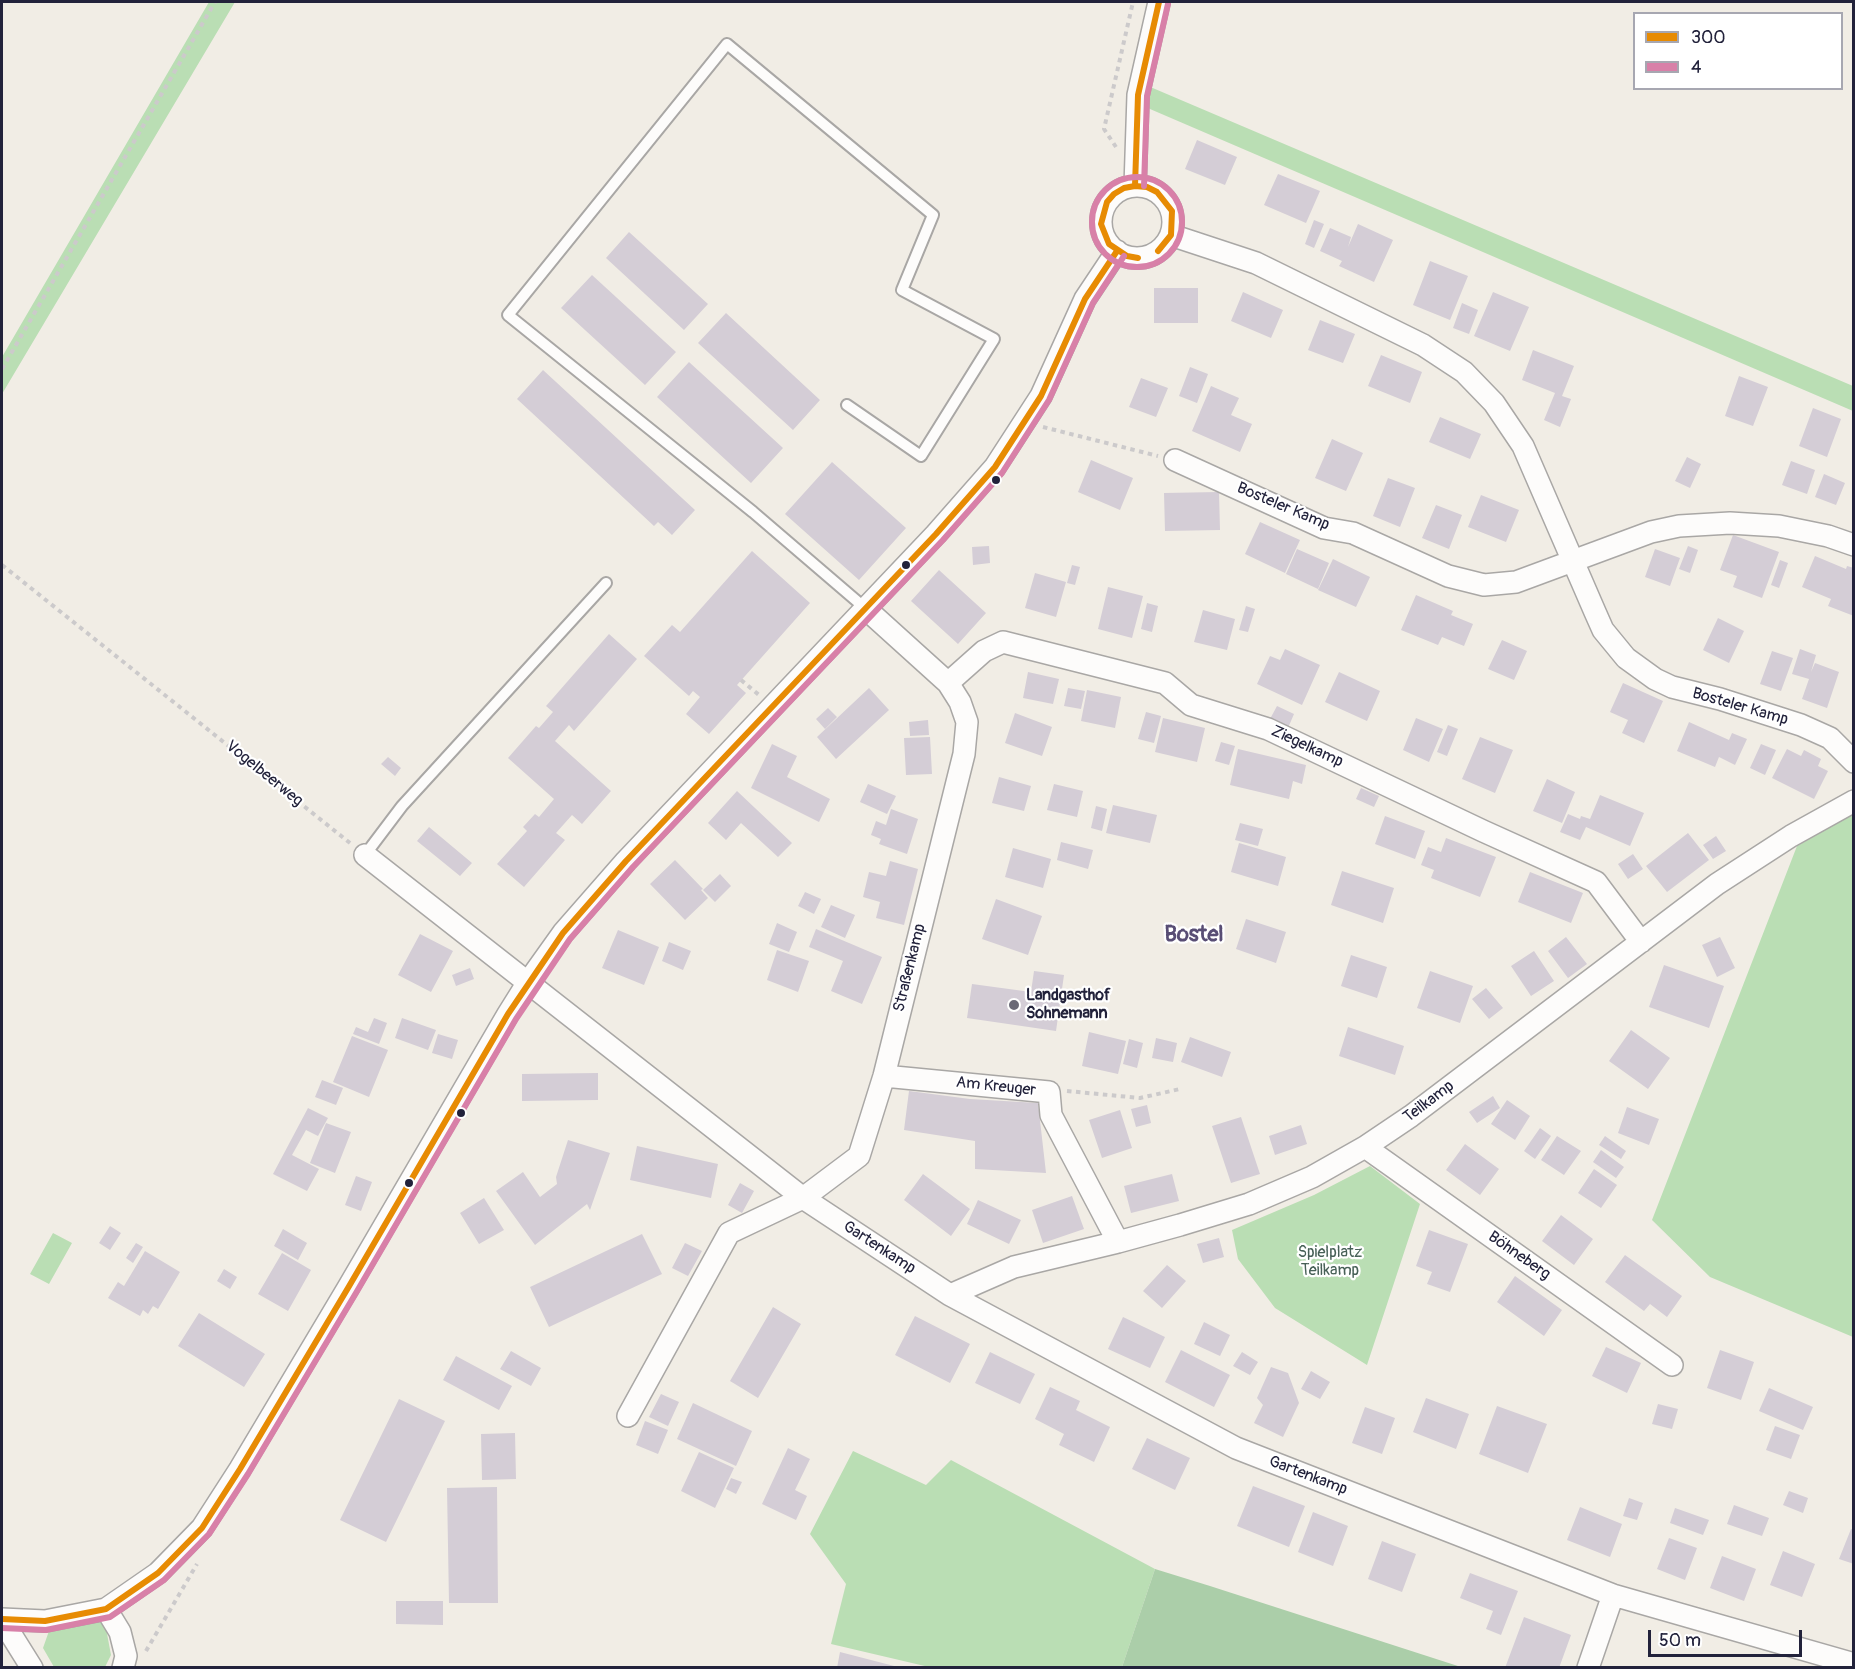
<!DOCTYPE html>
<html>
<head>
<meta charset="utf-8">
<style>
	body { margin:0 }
	#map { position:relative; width:1855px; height:1669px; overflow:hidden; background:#f1ede5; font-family:Pangolin,sans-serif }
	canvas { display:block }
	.frame { position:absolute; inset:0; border:3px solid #22223b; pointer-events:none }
	.legend { position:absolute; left:1633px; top:12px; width:210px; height:78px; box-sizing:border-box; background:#fff; border:2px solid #a7a7b1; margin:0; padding:8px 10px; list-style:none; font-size:18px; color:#22223b }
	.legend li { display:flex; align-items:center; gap:12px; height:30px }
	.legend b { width:30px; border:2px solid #a7a7b1 }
	.scale { position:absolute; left:1648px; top:1630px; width:154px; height:27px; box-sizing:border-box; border:3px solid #22223b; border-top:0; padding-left:8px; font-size:18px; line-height:21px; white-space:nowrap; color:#22223b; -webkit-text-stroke:4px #fff; paint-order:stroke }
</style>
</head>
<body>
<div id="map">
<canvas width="1855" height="1669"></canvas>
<div class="frame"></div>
<ul class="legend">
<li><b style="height:8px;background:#e78b03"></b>300</li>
<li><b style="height:8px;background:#d880a8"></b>4</li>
</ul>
<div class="scale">50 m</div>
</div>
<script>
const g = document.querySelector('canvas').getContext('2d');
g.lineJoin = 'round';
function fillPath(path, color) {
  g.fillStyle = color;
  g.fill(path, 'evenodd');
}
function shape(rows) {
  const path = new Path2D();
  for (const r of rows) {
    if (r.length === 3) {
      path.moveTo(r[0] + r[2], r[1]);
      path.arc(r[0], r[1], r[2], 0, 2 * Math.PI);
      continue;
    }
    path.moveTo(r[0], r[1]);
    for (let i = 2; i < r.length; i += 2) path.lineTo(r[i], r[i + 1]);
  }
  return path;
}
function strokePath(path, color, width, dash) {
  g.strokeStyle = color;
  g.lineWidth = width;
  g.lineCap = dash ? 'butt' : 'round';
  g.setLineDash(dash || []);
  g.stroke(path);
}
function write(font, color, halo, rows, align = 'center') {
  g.font = font + ' Pangolin,sans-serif';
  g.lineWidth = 4.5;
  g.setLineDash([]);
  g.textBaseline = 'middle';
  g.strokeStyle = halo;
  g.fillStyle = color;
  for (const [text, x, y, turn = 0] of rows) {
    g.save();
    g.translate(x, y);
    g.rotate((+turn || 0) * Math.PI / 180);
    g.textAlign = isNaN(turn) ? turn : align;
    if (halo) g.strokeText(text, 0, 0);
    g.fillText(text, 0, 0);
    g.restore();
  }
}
const green = shape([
	[209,2,235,2,2,394,2,357],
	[1148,86,1853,386,1853,411,1143,106],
	[1853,814,1853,1337,1710,1277,1652,1220,1797,846],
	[1370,1166,1420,1204,1367,1365,1275,1308,1238,1259,1232,1230,1314,1195],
	[53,1233,72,1243,49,1284,30,1274],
	[853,1451,926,1485,951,1460,1155,1569,1122,1667,929,1667,831,1644,846,1584,810,1534],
	[75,1618,105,1623,111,1655,105,1667,54,1667,43,1648,49,1631]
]);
const forest = shape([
	[1155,1569,1210,1586,1461,1667,1122,1667]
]);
const building = shape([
	[1197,140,1237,157,1225,185,1185,169],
	[1278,174,1320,191,1306,223,1264,205],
	[1314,220,1324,224,1314,248,1305,244],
	[1358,224,1393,240,1374,282,1339,266,1342,261,1320,251,1330,228,1351,237,1348,247],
	[629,232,708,304,684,330,606,258],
	[1430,261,1468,276,1450,320,1413,305],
	[592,275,676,352,645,385,561,308],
	[1154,288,1198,288,1198,323,1154,323],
	[1243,292,1283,310,1271,338,1231,321],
	[1493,292,1529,307,1510,351,1474,336],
	[1462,303,1478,310,1469,334,1453,328],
	[726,313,820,400,793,430,698,343],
	[1320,320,1355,334,1343,363,1308,350],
	[1533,350,1574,366,1562,396,1571,399,1560,427,1544,420,1555,393,1522,380],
	[1381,355,1422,372,1410,403,1368,386],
	[689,362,783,448,751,483,657,397],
	[1190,367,1208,374,1197,403,1179,396],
	[543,370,695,510,672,535,658,522,654,526,517,399],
	[1739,376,1768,387,1753,426,1725,416],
	[1141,378,1168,388,1156,417,1129,407],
	[1211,386,1239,398,1231,415,1252,424,1240,452,1192,431],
	[1813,408,1841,419,1827,457,1799,446],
	[1440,417,1481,434,1470,459,1429,442],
	[1332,439,1363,453,1346,491,1315,478],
	[1687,457,1701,464,1690,488,1675,481],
	[1091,460,1133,478,1120,510,1078,492],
	[1791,461,1815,470,1807,494,1782,485],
	[832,462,906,528,859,580,785,514],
	[1824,474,1845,483,1836,505,1815,497],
	[1388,478,1415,488,1400,527,1373,516],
	[1219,492,1220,530,1165,531,1164,493],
	[1481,495,1519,510,1506,542,1468,527],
	[1436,505,1462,515,1449,549,1422,538],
	[1260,522,1300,540,1285,573,1245,554],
	[1733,535,1779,552,1762,598,1733,587,1737,576,1720,570],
	[989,546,990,563,973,565,972,547],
	[1688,546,1698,550,1690,573,1679,569],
	[1297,549,1329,563,1318,589,1286,574],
	[1655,549,1680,558,1670,586,1645,577],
	[752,551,810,603,737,685,746,693,709,734,686,714,700,697,693,691,689,696,644,656,672,625,680,632],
	[1815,556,1846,569,1847,566,1854,568,1854,616,1828,606,1831,599,1802,587],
	[1333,559,1370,577,1356,607,1318,590],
	[1780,560,1788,563,1779,588,1771,585],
	[1072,565,1080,567,1075,585,1067,583],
	[939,570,986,613,958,644,911,601],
	[1035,573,1066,582,1056,617,1025,608],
	[1108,587,1143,596,1132,638,1098,629],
	[1416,595,1453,611,1451,615,1473,624,1464,646,1442,637,1438,645,1401,630],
	[1147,603,1158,606,1152,632,1141,629],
	[1246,606,1255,609,1248,632,1239,630],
	[1203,610,1235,619,1227,650,1194,642],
	[1718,618,1744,631,1729,663,1703,650],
	[609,634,637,659,574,731,569,725,555,741,611,791,582,824,572,815,556,833,565,840,524,887,497,864,527,831,523,827,535,814,539,817,554,799,508,758,536,726,539,728,553,712,546,706],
	[1502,640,1527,651,1514,680,1488,669],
	[1285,649,1320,665,1302,705,1257,684,1270,656,1280,660],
	[1800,649,1816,655,1811,672,1815,663,1839,672,1827,708,1802,699,1809,679,1792,674],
	[1772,651,1793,658,1781,691,1760,684],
	[1028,672,1059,679,1053,704,1023,698],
	[1339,672,1380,691,1367,721,1325,702],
	[1623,683,1663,701,1644,743,1622,733,1628,720,1610,712],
	[869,688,889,710,836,759,817,737],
	[1068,688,1085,691,1081,709,1064,706],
	[1087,690,1121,697,1115,728,1081,721],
	[1277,706,1294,714,1288,728,1270,719],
	[828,708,837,717,825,729,816,719],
	[1146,712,1161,716,1154,743,1138,739],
	[1015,713,1052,727,1042,756,1005,743],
	[1163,718,1205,728,1197,762,1155,752],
	[1416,718,1443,729,1429,762,1403,750],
	[928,720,929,735,910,736,909,722],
	[1689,722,1729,740,1732,733,1747,739,1735,765,1719,757,1715,767,1677,751],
	[1448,725,1458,729,1447,756,1437,752],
	[930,737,932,774,906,775,904,738],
	[1480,737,1513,750,1495,793,1462,779],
	[1221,742,1235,746,1229,765,1215,761],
	[772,744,797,756,787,777,830,799,819,822,751,788],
	[1761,744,1776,750,1765,775,1750,768],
	[1238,749,1306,765,1302,784,1293,781,1289,799,1230,785],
	[1787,749,1801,756,1804,750,1821,759,1818,766,1828,771,1814,799,1772,778],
	[388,757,401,768,395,776,381,764],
	[999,777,1031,786,1024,811,992,803],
	[1547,779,1575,792,1562,823,1533,811],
	[868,784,896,796,887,814,860,802],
	[1054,784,1083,791,1077,817,1047,810],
	[1361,788,1379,796,1374,807,1356,799],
	[737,791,792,843,778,857,741,823,726,840,708,823],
	[1600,795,1644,813,1630,846,1586,827,1580,840,1560,832,1568,814,1580,819,1581,816,1590,819],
	[1113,805,1157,815,1150,843,1106,833],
	[1096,806,1107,809,1102,831,1091,828],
	[891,809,918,819,907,854,879,844,881,839,871,835,876,821,886,825],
	[1385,816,1425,831,1415,859,1375,844],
	[1240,823,1263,829,1258,846,1235,840],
	[429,827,472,863,460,876,417,841],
	[1688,833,1709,860,1667,892,1646,866],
	[1716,836,1726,851,1713,859,1703,845],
	[1446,838,1496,857,1480,897,1431,878,1434,870,1421,865,1428,847,1441,852],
	[1061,842,1093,850,1088,869,1057,860],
	[1239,843,1286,857,1278,886,1231,872],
	[1013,848,1051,859,1043,888,1005,877],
	[1633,854,1643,869,1628,879,1618,864],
	[675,860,703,889,701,890,708,898,685,920,650,884],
	[890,861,918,869,904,925,876,918,880,902,863,897,869,872,886,876],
	[1342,871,1394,888,1383,923,1331,905],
	[1530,872,1583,893,1571,923,1518,902],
	[720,874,731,886,715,902,703,890],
	[805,892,821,899,814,914,798,906],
	[996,899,1042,916,1028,955,982,939],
	[831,905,855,915,845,938,821,927],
	[1246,919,1286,932,1276,963,1236,949],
	[777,923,797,932,789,952,769,944],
	[816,929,882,957,862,1004,831,991,843,961,809,947],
	[618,930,659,947,644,985,602,968],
	[420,934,453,951,431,992,398,975],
	[1566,937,1587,964,1568,978,1548,951],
	[1720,937,1735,968,1717,977,1702,945],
	[669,942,691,951,683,970,662,961],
	[777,950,809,961,798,992,767,980],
	[1534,951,1554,981,1531,996,1511,966],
	[1351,955,1387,967,1377,998,1341,986],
	[1664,965,1724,986,1709,1028,1649,1007],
	[470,968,474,979,456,986,452,975],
	[1034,971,1064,975,1056,1031,967,1018,972,984,1031,992],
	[1430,971,1473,986,1460,1023,1417,1008],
	[1486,988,1503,1008,1489,1019,1472,999],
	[374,1018,387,1023,379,1044,353,1034,356,1027,368,1032],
	[402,1018,436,1030,428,1050,395,1038],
	[1348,1027,1404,1046,1395,1075,1339,1056],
	[1631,1030,1670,1058,1648,1089,1609,1061],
	[1089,1032,1126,1041,1118,1074,1082,1066],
	[438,1034,458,1040,452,1059,432,1053],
	[352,1036,388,1050,369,1097,333,1082],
	[1190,1037,1231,1052,1222,1077,1181,1062],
	[1156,1038,1177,1043,1173,1062,1152,1058],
	[1129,1039,1143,1043,1137,1068,1123,1064],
	[598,1073,598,1100,522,1101,522,1074],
	[322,1080,343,1088,336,1105,315,1097],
	[909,1091,970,1099,1038,1103,1046,1173,975,1169,975,1141,904,1130],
	[1493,1096,1500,1108,1477,1123,1469,1112],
	[1507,1100,1530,1116,1515,1140,1491,1124],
	[1147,1105,1151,1123,1136,1127,1131,1109],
	[1627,1107,1659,1119,1649,1145,1618,1133],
	[308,1108,328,1118,318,1136,306,1130,292,1155,319,1169,307,1191,273,1174],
	[1120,1110,1132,1148,1102,1158,1089,1120],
	[1241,1117,1260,1174,1231,1183,1212,1126],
	[326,1123,351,1132,335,1173,310,1163],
	[1301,1125,1307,1144,1275,1155,1269,1136],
	[1540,1128,1551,1136,1535,1159,1524,1151],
	[1557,1136,1581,1151,1564,1175,1541,1160],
	[1605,1136,1626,1151,1621,1159,1599,1145],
	[568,1140,610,1153,590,1210,587,1204,535,1245,496,1191,523,1172,540,1197,557,1184,556,1177],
	[1465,1144,1499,1169,1480,1195,1446,1170],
	[637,1146,718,1164,711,1198,630,1180],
	[1601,1150,1624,1167,1616,1178,1593,1162],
	[1594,1169,1617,1185,1601,1208,1578,1193],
	[923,1174,970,1209,951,1236,904,1200],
	[1172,1174,1179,1201,1131,1213,1124,1186],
	[356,1176,372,1182,361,1211,345,1205],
	[740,1183,754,1191,742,1213,728,1205],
	[1072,1196,1084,1229,1043,1243,1032,1210],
	[484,1198,504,1230,479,1244,460,1213],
	[978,1200,1021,1220,1009,1244,967,1224],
	[1561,1215,1593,1239,1574,1265,1542,1241],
	[110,1226,121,1233,110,1250,99,1243],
	[283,1229,307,1243,298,1260,274,1246],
	[1429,1230,1468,1244,1450,1292,1427,1284,1432,1272,1416,1266],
	[642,1234,662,1274,549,1327,530,1287],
	[1219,1238,1224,1257,1203,1263,1197,1244],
	[136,1243,143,1247,133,1263,126,1258],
	[685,1243,702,1251,688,1276,672,1268],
	[145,1251,180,1272,158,1309,153,1306,148,1314,143,1310,140,1316,108,1298,118,1282,124,1286],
	[282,1253,311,1270,288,1311,258,1294],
	[1625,1255,1682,1296,1667,1317,1650,1304,1644,1311,1605,1282],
	[1167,1265,1186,1281,1162,1308,1143,1291],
	[224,1269,237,1277,230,1289,217,1281],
	[1515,1276,1562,1310,1544,1336,1497,1302],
	[773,1307,801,1324,758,1398,730,1381],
	[199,1313,265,1354,244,1387,178,1346],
	[915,1316,970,1344,950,1383,895,1355],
	[1123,1317,1165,1337,1150,1368,1108,1349],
	[1204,1322,1230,1335,1220,1356,1194,1344],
	[1606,1347,1641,1363,1627,1393,1592,1376],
	[1181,1350,1230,1375,1214,1407,1165,1382],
	[1720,1350,1754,1362,1741,1400,1707,1388],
	[511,1351,541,1368,531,1386,500,1369],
	[990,1352,1035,1374,1020,1404,975,1383],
	[1242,1352,1258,1362,1250,1375,1233,1366],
	[456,1356,512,1386,499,1410,443,1380],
	[1271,1367,1288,1373,1299,1403,1283,1437,1254,1423,1263,1405,1257,1398],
	[1311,1371,1330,1382,1320,1399,1301,1389],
	[1050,1387,1080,1401,1076,1410,1110,1427,1094,1462,1059,1445,1064,1434,1035,1419],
	[1769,1388,1813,1407,1803,1430,1759,1411],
	[661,1394,679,1402,668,1426,649,1417],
	[1426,1398,1469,1414,1456,1449,1413,1432],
	[399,1399,445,1421,386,1542,340,1520],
	[693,1403,752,1431,736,1466,677,1439],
	[1658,1404,1678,1409,1672,1429,1652,1424],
	[1497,1406,1547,1424,1528,1473,1479,1454],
	[1365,1407,1395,1418,1382,1454,1352,1443],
	[645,1421,668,1430,658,1454,636,1445],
	[1775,1426,1800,1435,1791,1459,1766,1450],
	[515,1433,516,1479,482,1480,481,1434],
	[1147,1438,1190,1458,1175,1490,1132,1469],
	[788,1448,810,1459,795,1490,807,1496,796,1520,762,1504],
	[699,1452,734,1468,715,1508,681,1491],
	[731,1478,742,1482,736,1494,726,1489],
	[1253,1486,1305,1506,1289,1547,1237,1526],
	[497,1487,498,1603,449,1603,447,1488],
	[1789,1491,1808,1498,1803,1513,1783,1505],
	[1629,1498,1643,1503,1637,1520,1623,1516],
	[1734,1505,1769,1518,1762,1536,1727,1524],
	[1580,1507,1622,1524,1610,1557,1567,1540],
	[1675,1508,1709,1520,1703,1535,1670,1523],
	[1313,1512,1348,1526,1333,1566,1298,1552],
	[1851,1529,1854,1530,1854,1564,1839,1559],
	[1669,1538,1697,1548,1685,1580,1657,1569],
	[1382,1541,1416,1554,1402,1592,1368,1579],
	[1783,1551,1815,1564,1802,1597,1770,1585],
	[1722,1556,1756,1569,1744,1601,1710,1588],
	[1470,1573,1518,1591,1501,1635,1486,1629,1493,1611,1460,1598],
	[396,1601,443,1601,443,1625,396,1624],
	[1524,1617,1571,1635,1559,1668,1505,1668],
	[840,1652,898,1667,898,1668,837,1668]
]);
const path = shape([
	[1116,147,1104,129,1133,2],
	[2,369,215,2],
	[1043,427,1158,456],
	[2,565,350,843],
	[741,680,759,695],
	[1067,1091,1140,1098,1180,1089],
	[146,1651,197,1564]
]);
const lane = shape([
	[847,405,921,456,994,339,902,290,933,215,727,44,508,315,753,512,865,608],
	[365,855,402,806,606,583]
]);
const street = shape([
	[1135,186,1138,95,1159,2],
	[1137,222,36],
	[1171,235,1256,263,1423,345,1464,372,1494,403,1523,446,1595,612,1603,630,1626,658,1655,679,1672,687,1720,699,1801,725,1830,738,1854,762],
	[1175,460,1324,528,1353,533,1448,576,1484,585,1516,582,1651,532,1679,526,1730,523,1779,526,1828,536,1854,545],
	[948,683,984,651,1003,642,1165,683,1191,705,1268,729,1483,831,1596,882,1641,942],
	[365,855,803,1198,950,1295,1236,1448,1613,1595,1854,1664],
	[884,1076,1049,1092,1051,1115,1118,1242],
	[1365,1147,1672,1365],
	[950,1295,1014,1267,1118,1242,1180,1225,1249,1204,1312,1177,1365,1147,1411,1116,1717,884,1791,836,1854,801],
	[628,1416,729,1233,803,1198,859,1156,884,1076,964,754,967,722,960,702,948,683,865,608],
	[106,1609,120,1632,126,1656,123,1668],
	[2,1619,45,1621,106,1609,158,1573,202,1528,240,1469,348,1288,508,1014,528,982,563,933,626,861,936,534,995,467,1041,396,1085,299,1117,251],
	[2,1620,32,1668],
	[1588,1668,1613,1595]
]);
const bus1 = shape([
	[1135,186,1138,95,1159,2],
	[1138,258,1127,256,1109,244,1101,224,1107,202,1114,194,1124,188,1135,186,1147,187,1157,192,1172,211,1171,235,1158,251],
	[2,1619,45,1621,106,1609,158,1573,202,1528,240,1469,348,1288,508,1014,563,933,626,861,936,534,995,467,1041,396,1085,299,1117,251]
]);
const bus2 = shape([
	[1137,222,45],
	[1144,186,1147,96,1168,4],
	[2,1628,46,1630,110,1617,164,1580,209,1534,248,1474,356,1293,516,1019,570,939,633,867,943,540,1002,473,1049,400,1093,303,1124,256]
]);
const markers = [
	[996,480,5,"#22223b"],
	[906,565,5,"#22223b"],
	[1014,1005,6,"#6a6976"],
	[461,1113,5,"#22223b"],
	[409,1183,5,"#22223b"]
];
const streetNames = [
	["Bosteler Kamp",1283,507,23],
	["Bosteler Kamp",1740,707,16],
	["Ziegelkamp",1307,747,25],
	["Vogelbeerweg",264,774,39],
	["Straßenkamp",910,968,-76],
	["Am Kreuger",996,1087,6],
	["Teilkamp",1429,1102,-37],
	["Gartenkamp",879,1248,33],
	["Böhneberg",1519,1256,35],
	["Gartenkamp",1308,1476,21]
];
const poiNames = [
	["Landgasthof",1026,996],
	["Sohnemann",1026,1014]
];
const parkNames = [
	["Spielplatz",1330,1253],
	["Teilkamp",1330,1271]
];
const districtNames = [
	["Bostel",1194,935]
];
fillPath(green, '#badeb4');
fillPath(forest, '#abcea9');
fillPath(building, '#d4cdd6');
strokePath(lane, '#a9a7a5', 14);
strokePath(street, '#a9a7a5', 24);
strokePath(path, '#cccacb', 4, [4.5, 4.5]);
strokePath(lane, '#fdfcfb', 10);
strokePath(street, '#fdfcfb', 21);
strokePath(bus1, '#e78b03', 6);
strokePath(bus2, '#d880a8', 6);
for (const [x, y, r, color] of markers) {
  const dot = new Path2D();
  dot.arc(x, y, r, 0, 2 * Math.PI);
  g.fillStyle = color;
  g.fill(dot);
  strokePath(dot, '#fff', 2);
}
write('16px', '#22223b', '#fff', streetNames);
write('bold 16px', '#22223b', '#fff', poiNames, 'left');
write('16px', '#476057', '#fff', parkNames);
write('bold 22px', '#584d74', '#fff', districtNames);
</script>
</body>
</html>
